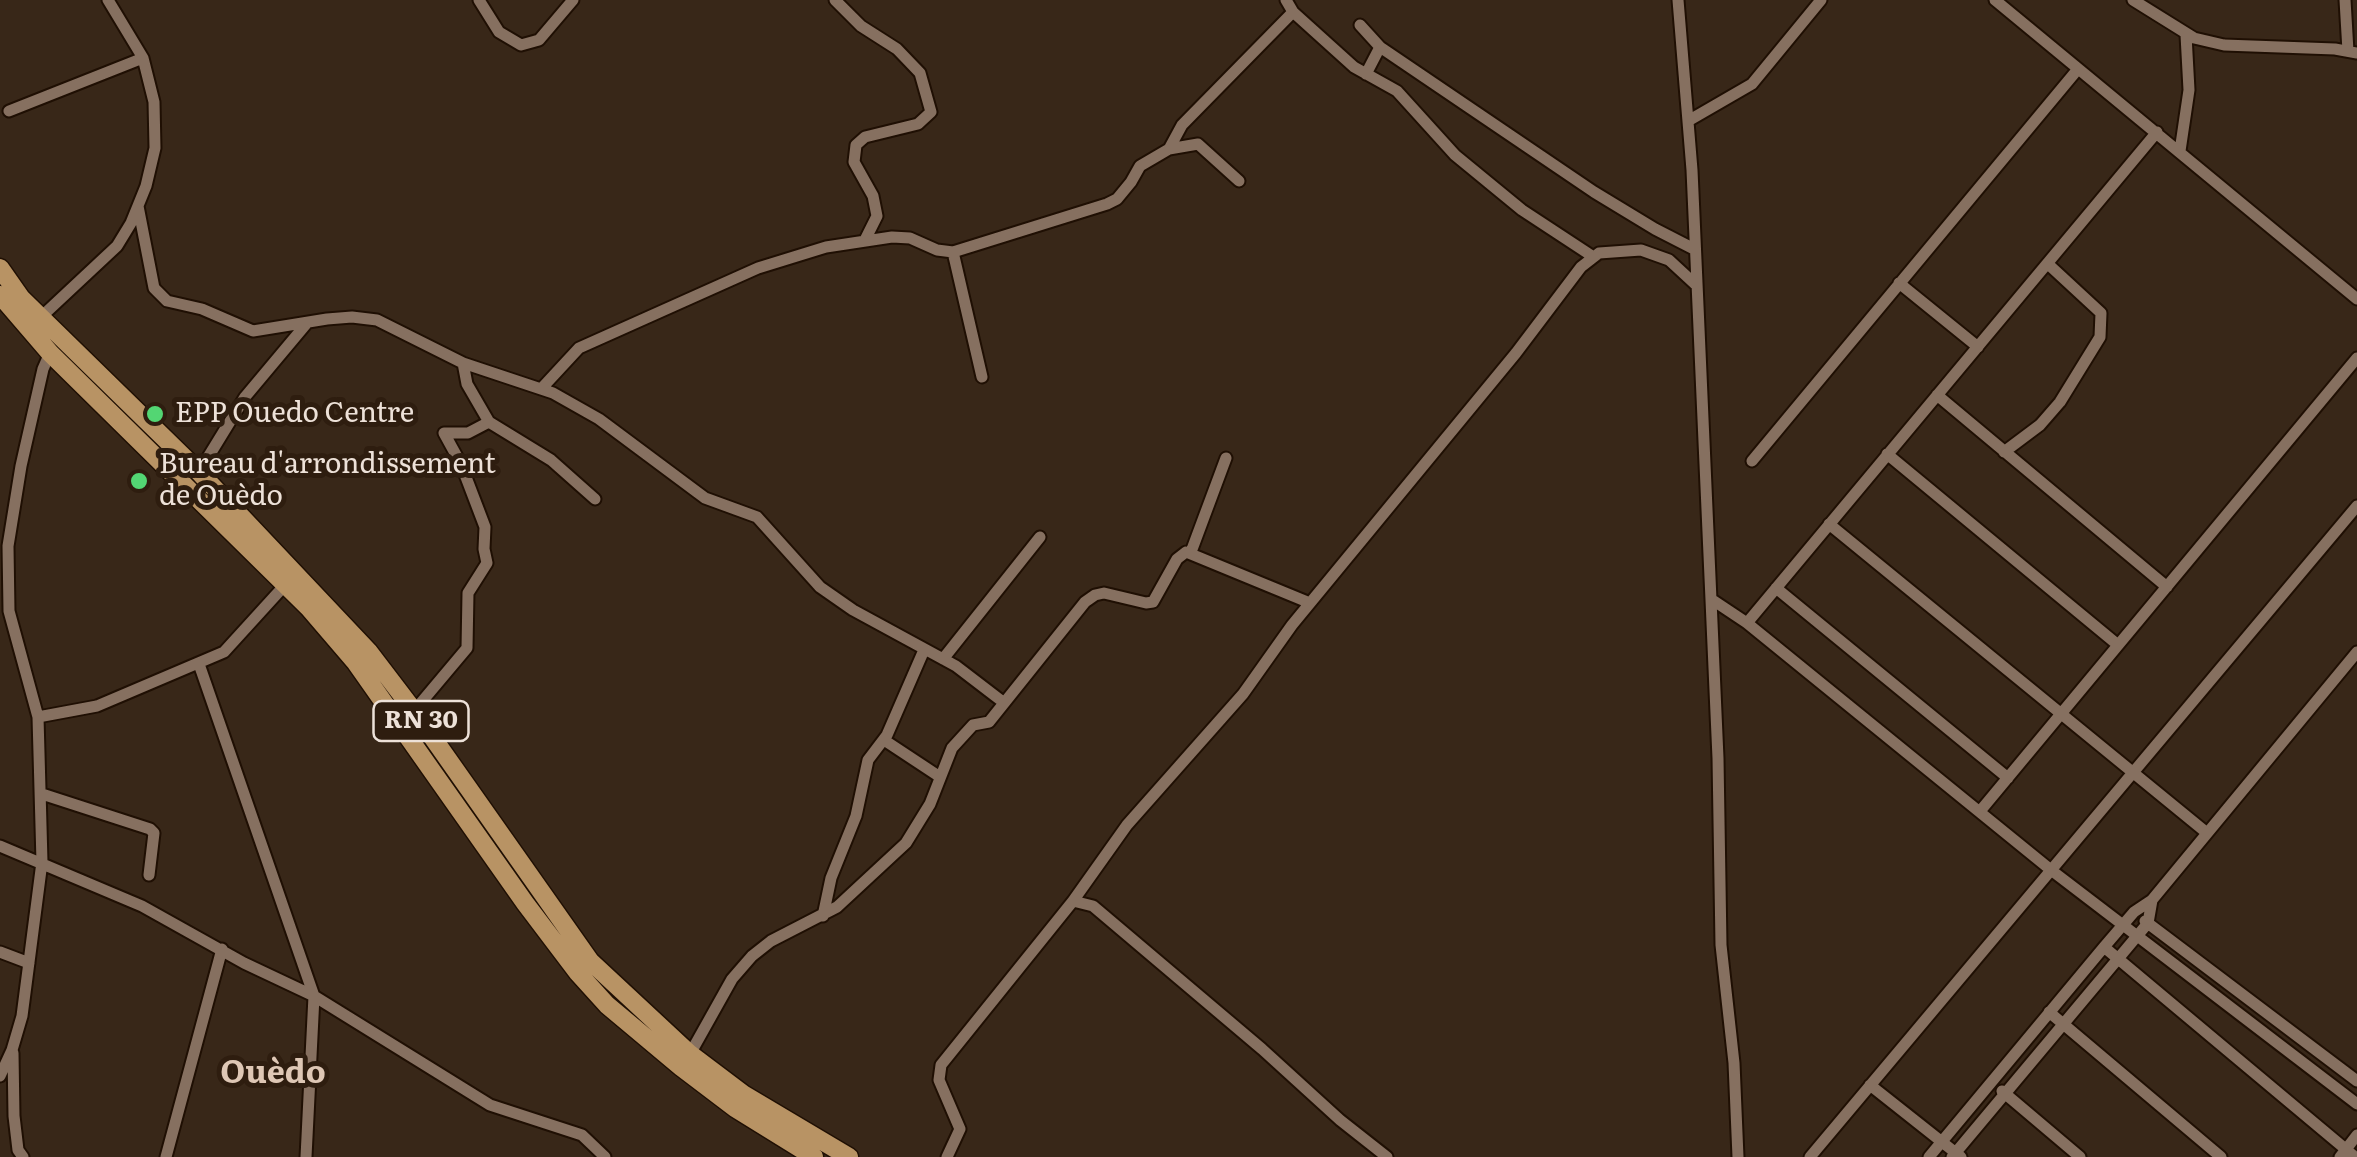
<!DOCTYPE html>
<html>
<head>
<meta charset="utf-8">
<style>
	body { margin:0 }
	canvas { display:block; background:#382718 }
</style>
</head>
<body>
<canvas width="2357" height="1157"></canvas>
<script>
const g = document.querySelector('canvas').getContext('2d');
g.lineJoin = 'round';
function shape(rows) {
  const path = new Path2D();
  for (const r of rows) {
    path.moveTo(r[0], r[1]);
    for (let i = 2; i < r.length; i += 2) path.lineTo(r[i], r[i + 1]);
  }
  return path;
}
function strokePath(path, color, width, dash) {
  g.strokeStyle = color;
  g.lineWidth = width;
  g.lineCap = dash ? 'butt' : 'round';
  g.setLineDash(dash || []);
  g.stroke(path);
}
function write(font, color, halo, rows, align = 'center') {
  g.font = font + ' Literata,serif';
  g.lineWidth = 10;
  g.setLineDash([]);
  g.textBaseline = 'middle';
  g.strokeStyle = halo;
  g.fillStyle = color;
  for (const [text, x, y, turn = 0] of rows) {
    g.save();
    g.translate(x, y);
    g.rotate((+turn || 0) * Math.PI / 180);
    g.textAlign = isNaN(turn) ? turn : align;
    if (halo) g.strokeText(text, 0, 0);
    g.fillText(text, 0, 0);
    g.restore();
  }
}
const street = shape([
	[479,0,499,32,521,45,539,40,573,0],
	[835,0,861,26,897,49,920,73,931,112,918,124,865,137,856,145,854,162,873,196,877,216,865,240],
	[1286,0,1293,12,1354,67,1397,91,1455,155,1522,210,1592,256],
	[1678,0,1692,170,1718,758,1721,945,1734,1063,1738,1157],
	[1995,0,2357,299],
	[2133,0,2194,38,2224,45,2335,49,2357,53],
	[2345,0,2348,51],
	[1360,25,1380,47,1366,74],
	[1380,47,1594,192,1655,229,1694,249],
	[9,111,143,58],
	[1688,121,1752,84,1821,0],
	[1169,149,1198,144,1239,181],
	[2180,151,2189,90,2186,35],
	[138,206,154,288,167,301,202,309,253,331,327,319,352,317,377,320,463,363,553,393,599,419,705,498,757,517,820,587,853,610,956,666,1003,702],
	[953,252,982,377],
	[1899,283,1978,347],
	[40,318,117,246,131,223,146,186,155,148,154,102,143,58,108,0],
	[463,363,467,384,489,422,551,460,595,499],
	[541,389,579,348,758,268,826,247,892,237,910,238,937,250,953,252,1107,204,1117,199,1131,182,1140,166,1169,149,1182,125,1293,12],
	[1937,395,2167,587],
	[2004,452,2040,425,2060,402,2100,337,2101,313,2048,264],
	[1887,454,2118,645],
	[1752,461,2078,69],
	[199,472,245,397,307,323],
	[1829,524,2207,833],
	[1191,552,1226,458],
	[1776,588,2008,778],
	[1711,599,1747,623,2051,870,2357,1104],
	[1747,623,2157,132],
	[943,659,1040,537],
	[199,664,314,996,306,1157],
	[414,711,467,648,468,593,487,563,484,549,485,527,461,464,444,433,468,433,489,422],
	[38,717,97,706,224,652,285,585],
	[884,740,940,777],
	[42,794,150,829,154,833,149,875],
	[1981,810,2357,358],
	[0,846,142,906,244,963,314,996,490,1105,582,1135,605,1157],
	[1073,901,1093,906,1262,1049,1340,1120,1387,1157],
	[823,916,831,878,856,816,868,760,887,735,924,650],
	[2145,921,2357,1081],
	[2104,947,2355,1157],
	[0,952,29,963],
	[2049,1012,2221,1157],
	[13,1053,14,1116,18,1150,23,1157],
	[690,1054,732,979,752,956,771,941,837,907,906,843,930,804,952,748,973,725,989,722,1085,602,1095,595,1104,593,1146,603,1153,602,1177,559,1186,552,1310,603],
	[0,1076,12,1050,22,1016,42,862,38,717,9,611,8,546,21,466,43,369,50,353],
	[1870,1085,1961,1157],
	[2002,1091,2080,1157],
	[166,1157,222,949],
	[947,1157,960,1129,939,1080,941,1065,1073,901,1127,825,1243,694,1292,625,1516,353,1581,267,1599,253,1641,250,1669,260,1695,284],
	[1810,1157,2357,506],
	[1929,1157,2104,947,2134,912,2152,900,2357,652],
	[1952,1157,2148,923,2152,900],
	[2340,1157,2357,1135]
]);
const primary = shape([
	[0,268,21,298,199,472,369,652,414,711,590,961,690,1054,743,1094,849,1157],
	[0,295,50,353,308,607,356,663,525,903,578,973,607,1005,681,1067,735,1108,814,1157]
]);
const markers = [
	[155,414,10,"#53d673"],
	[139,481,10,"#53d673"]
];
const shields = [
	[421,721,95]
];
const shieldNames = [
	["RN 30",421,721]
];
const poiNames = [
	["EPP Ouedo Centre",175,414],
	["Bureau d'arrondissement",159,465],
	["de Ouèdo",159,497]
];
const quarterNames = [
	["Ouèdo",273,1074]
];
strokePath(street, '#1f0f03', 15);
strokePath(primary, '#1f0f03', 21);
strokePath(street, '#867060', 11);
strokePath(primary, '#b89364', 18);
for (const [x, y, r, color] of markers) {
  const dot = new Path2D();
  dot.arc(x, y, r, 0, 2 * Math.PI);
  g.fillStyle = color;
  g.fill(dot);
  strokePath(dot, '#2e1d0f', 4);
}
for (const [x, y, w] of shields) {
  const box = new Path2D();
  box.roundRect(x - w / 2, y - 20, w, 40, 8);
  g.fillStyle = '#2e1d0f';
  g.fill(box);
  strokePath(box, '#ede1d8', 2.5);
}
write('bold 25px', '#ede1d8', null, shieldNames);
write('28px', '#ede1d8', '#2e1d0f', poiNames, 'left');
write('bold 32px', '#dec7b5', '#2e1d0f', quarterNames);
</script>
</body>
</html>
